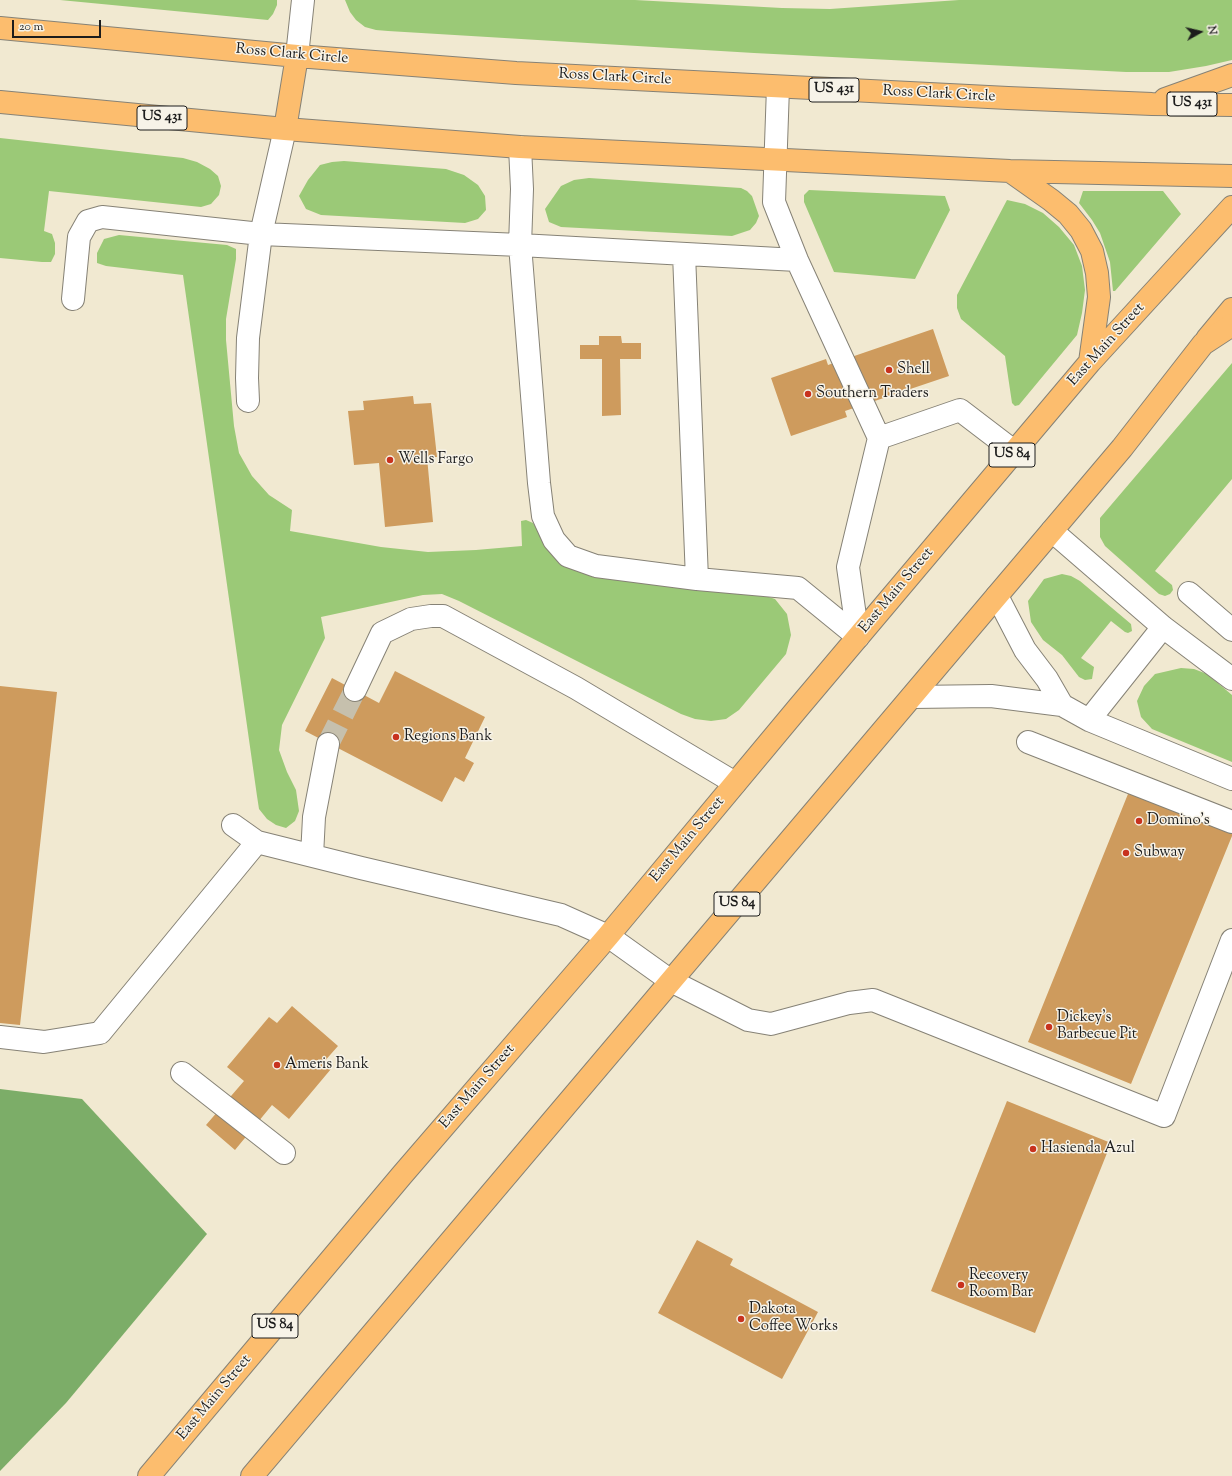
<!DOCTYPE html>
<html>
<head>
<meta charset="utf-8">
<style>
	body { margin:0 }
	#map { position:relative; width:1232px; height:1476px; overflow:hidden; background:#f1e9d1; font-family:"Sorts Mill Goudy",serif }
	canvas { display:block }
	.north { position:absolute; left:1180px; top:12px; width:40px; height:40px; -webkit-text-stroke:3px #f7f3e8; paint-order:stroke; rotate:82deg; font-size:11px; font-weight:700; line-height:16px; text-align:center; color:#1c1c1c }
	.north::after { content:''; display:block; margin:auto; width:14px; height:18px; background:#1c1c1c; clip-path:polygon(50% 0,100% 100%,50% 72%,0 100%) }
	.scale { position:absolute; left:12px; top:20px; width:89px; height:18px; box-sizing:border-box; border:2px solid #1c1c1c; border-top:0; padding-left:5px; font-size:12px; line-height:14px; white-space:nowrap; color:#1c1c1c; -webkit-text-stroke:3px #f7f3e8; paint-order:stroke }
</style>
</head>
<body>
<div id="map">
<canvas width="1232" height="1476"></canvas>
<div class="north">N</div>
<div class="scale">20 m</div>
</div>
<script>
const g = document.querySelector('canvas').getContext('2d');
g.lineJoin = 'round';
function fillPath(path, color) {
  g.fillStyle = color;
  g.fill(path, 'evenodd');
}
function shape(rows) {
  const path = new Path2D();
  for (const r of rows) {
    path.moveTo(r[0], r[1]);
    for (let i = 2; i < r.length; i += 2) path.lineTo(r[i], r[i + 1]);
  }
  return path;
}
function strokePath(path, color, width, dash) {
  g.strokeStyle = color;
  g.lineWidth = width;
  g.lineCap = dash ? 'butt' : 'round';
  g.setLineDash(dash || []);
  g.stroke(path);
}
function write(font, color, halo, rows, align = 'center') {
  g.font = font + ' "Sorts Mill Goudy",serif';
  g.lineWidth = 3;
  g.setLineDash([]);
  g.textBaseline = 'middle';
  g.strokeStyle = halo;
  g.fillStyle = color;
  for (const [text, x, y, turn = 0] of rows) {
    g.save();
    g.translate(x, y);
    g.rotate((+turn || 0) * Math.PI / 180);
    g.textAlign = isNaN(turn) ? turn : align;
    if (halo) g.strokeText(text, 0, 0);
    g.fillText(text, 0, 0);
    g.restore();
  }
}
const green = shape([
	[60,0,277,0,277,5,273,14,268,20],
	[345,0,635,0,782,8,830,9,959,0,1232,0,1232,60,1206,66,1169,72,1126,72,754,53,388,31,376,30,365,27,356,20,350,12],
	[0,138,183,158,197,162,210,169,218,176,221,186,219,195,211,204,201,207,49,191,44,231,52,234,55,243,55,254,51,262,42,262,0,258],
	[344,161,446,169,464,175,478,185,485,196,486,210,478,219,465,223,321,215,306,209,299,196,308,180,320,165,332,162],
	[589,178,741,188,747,191,752,196,759,216,756,223,750,230,732,236,561,227,549,222,545,209,561,186,574,180],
	[809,190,945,196,950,210,915,279,834,272,804,202,804,195],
	[1083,191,1163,191,1181,214,1115,291,1113,291,1110,262,1100,233,1092,220,1079,203],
	[1007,200,1025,204,1043,213,1059,227,1074,245,1082,266,1085,290,1082,313,1077,335,1019,405,1015,406,1012,403,1005,356,961,319,957,308,957,295],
	[119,235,227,245,236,249,236,259,226,319,226,340,234,426,239,453,252,476,269,495,292,510,290,531,381,547,428,552,476,550,522,546,521,521,526,520,533,523,546,544,757,593,775,599,787,614,791,635,786,654,739,710,726,719,711,721,695,719,681,714,459,601,442,594,423,595,321,617,325,638,282,725,279,750,287,772,296,790,299,811,295,821,286,828,276,825,267,819,259,809,257,796,183,275,106,266,97,263,97,253,104,239],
	[1232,363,1232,479,1155,571,1172,585,1173,590,1170,594,1165,596,1159,594,1105,546,1100,537,1100,518],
	[1062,574,1071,576,1080,581,1131,624,1132,631,1128,633,1125,632,1111,621,1081,658,1094,667,1092,679,1085,680,1079,677,1062,655,1043,640,1031,622,1028,601,1044,579],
	[1181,668,1194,669,1207,674,1232,695,1232,762,1152,729,1141,717,1137,701,1144,686,1155,674]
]);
const forest = shape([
	[0,1089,82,1099,207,1234,66,1403,0,1471]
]);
const building = shape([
	[933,329,949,376,845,411,847,417,791,436,771,378,826,359,828,365],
	[599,336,621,336,622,343,641,343,641,359,620,359,621,415,602,416,602,359,580,359,580,345,599,345],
	[413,396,414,404,431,403,437,457,427,457,433,522,385,527,379,463,354,465,348,411,364,410,363,401],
	[395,671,485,717,465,758,474,763,464,782,455,777,442,802,305,731,332,678,379,703],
	[0,686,57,692,20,1025,0,1023],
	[1130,789,1232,831,1232,836,1131,1084,1028,1042],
	[292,1006,338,1046,323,1063,331,1069,289,1119,272,1105,235,1150,206,1125,244,1081,227,1067,269,1017,277,1023],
	[1007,1101,1111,1143,1035,1333,931,1291],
	[697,1240,733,1259,730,1265,818,1312,782,1379,658,1313]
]);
const minorTunnel = shape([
	[328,744,355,690]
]);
const minor = shape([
	[297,56,303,0],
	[778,87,774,202,797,260,879,438,960,410,1015,452],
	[520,147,522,189,520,245,539,483,543,516,554,540,568,556,596,566,697,579,798,588,858,637],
	[684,254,697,579],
	[73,299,79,237,88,221,102,217,261,234,520,245,797,260],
	[248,401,247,378,248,338,261,234,285,129],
	[1052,531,1163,627,1232,679],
	[1189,593,1232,630],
	[997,596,1025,650,1047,679,1062,705],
	[858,637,848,567,879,438],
	[355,690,382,633,411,619,431,616,443,616,576,688,735,783],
	[912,697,991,696,1062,705,1089,720,1232,779],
	[1089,720,1163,627],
	[1028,742,1232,822],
	[233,825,257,842,361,868,561,915,608,936,671,981,748,1020,771,1024,849,1003,873,1000,1164,1116,1232,940],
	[312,856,314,817,328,744],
	[0,1037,44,1042,100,1033,257,842],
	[182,1073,284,1153]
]);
const major = shape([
	[1207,339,1232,309]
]);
const highway = shape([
	[0,28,297,56,516,73,1008,98,1152,104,1232,105],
	[1165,99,1232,75],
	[0,102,285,129,520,147,1010,171,1232,176],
	[285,129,297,56],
	[1010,171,1051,200,1068,214,1081,230,1092,251,1097,273,1099,297,1090,362],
	[149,1476,402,1175,608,936,798,708,1090,362,1232,207],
	[252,1476,1122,448,1203,344,1232,325]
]);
const markers = [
	[889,370,4,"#c8321e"],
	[808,394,4,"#c8321e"],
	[390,460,4,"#c8321e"],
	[396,737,4,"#c8321e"],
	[1139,821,4,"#c8321e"],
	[1126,853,4,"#c8321e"],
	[1049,1027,4,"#c8321e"],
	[277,1065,4,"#c8321e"],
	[1033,1149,4,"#c8321e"],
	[961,1285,4,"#c8321e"],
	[741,1319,4,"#c8321e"]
];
const shields = [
	[834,90,50],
	[1192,104,50],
	[162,118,50],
	[1012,455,46],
	[737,904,46],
	[275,1326,46]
];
const shieldNames = [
	["US 431",834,90],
	["US 431",1192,104],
	["US 431",162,118],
	["US 84",1012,455],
	["US 84",737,904],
	["US 84",275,1326]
];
const streetNames = [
	["Ross Clark Circle",292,55,5],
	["Ross Clark Circle",615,78,3],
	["Ross Clark Circle",939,95,3],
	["East Main Street",1107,345,-48],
	["East Main Street",897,591,-50],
	["East Main Street",688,840,-50],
	["East Main Street",478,1087,-49],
	["East Main Street",215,1398,-50]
];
const poiNames = [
	["Shell",897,370],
	["Southern Traders",816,394],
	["Wells Fargo",398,460],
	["Regions Bank",404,737],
	["Domino's",1147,821],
	["Subway",1134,853],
	["Dickey's",1057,1018],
	["Barbecue Pit",1057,1035],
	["Ameris Bank",285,1065],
	["Hasienda Azul",1041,1149],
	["Recovery",969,1276],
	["Room Bar",969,1293],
	["Dakota",749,1310],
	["Coffee Works",749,1327]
];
fillPath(green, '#9bc977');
fillPath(forest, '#7cad68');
fillPath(building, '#ce9b5d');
strokePath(minorTunnel, '#c6c0ad', 22, [22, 11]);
strokePath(minor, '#868276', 24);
strokePath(major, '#868276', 24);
strokePath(highway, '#868276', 24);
strokePath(minor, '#fff', 22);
strokePath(major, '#fcbd6e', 22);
strokePath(highway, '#fcbd6e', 22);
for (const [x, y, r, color] of markers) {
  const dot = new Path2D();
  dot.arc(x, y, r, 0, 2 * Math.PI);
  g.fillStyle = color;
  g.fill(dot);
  strokePath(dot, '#f7f3e8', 1.5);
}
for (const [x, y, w] of shields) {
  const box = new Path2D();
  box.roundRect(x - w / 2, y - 12, w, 24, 3);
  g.fillStyle = '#f7f3e8';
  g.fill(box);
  strokePath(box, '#1c1c1c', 1);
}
write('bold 14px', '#1c1c1c', null, shieldNames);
write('15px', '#1c1c1c', '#f7f3e8', streetNames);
write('15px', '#1c1c1c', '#f7f3e8', poiNames, 'left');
</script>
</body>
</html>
